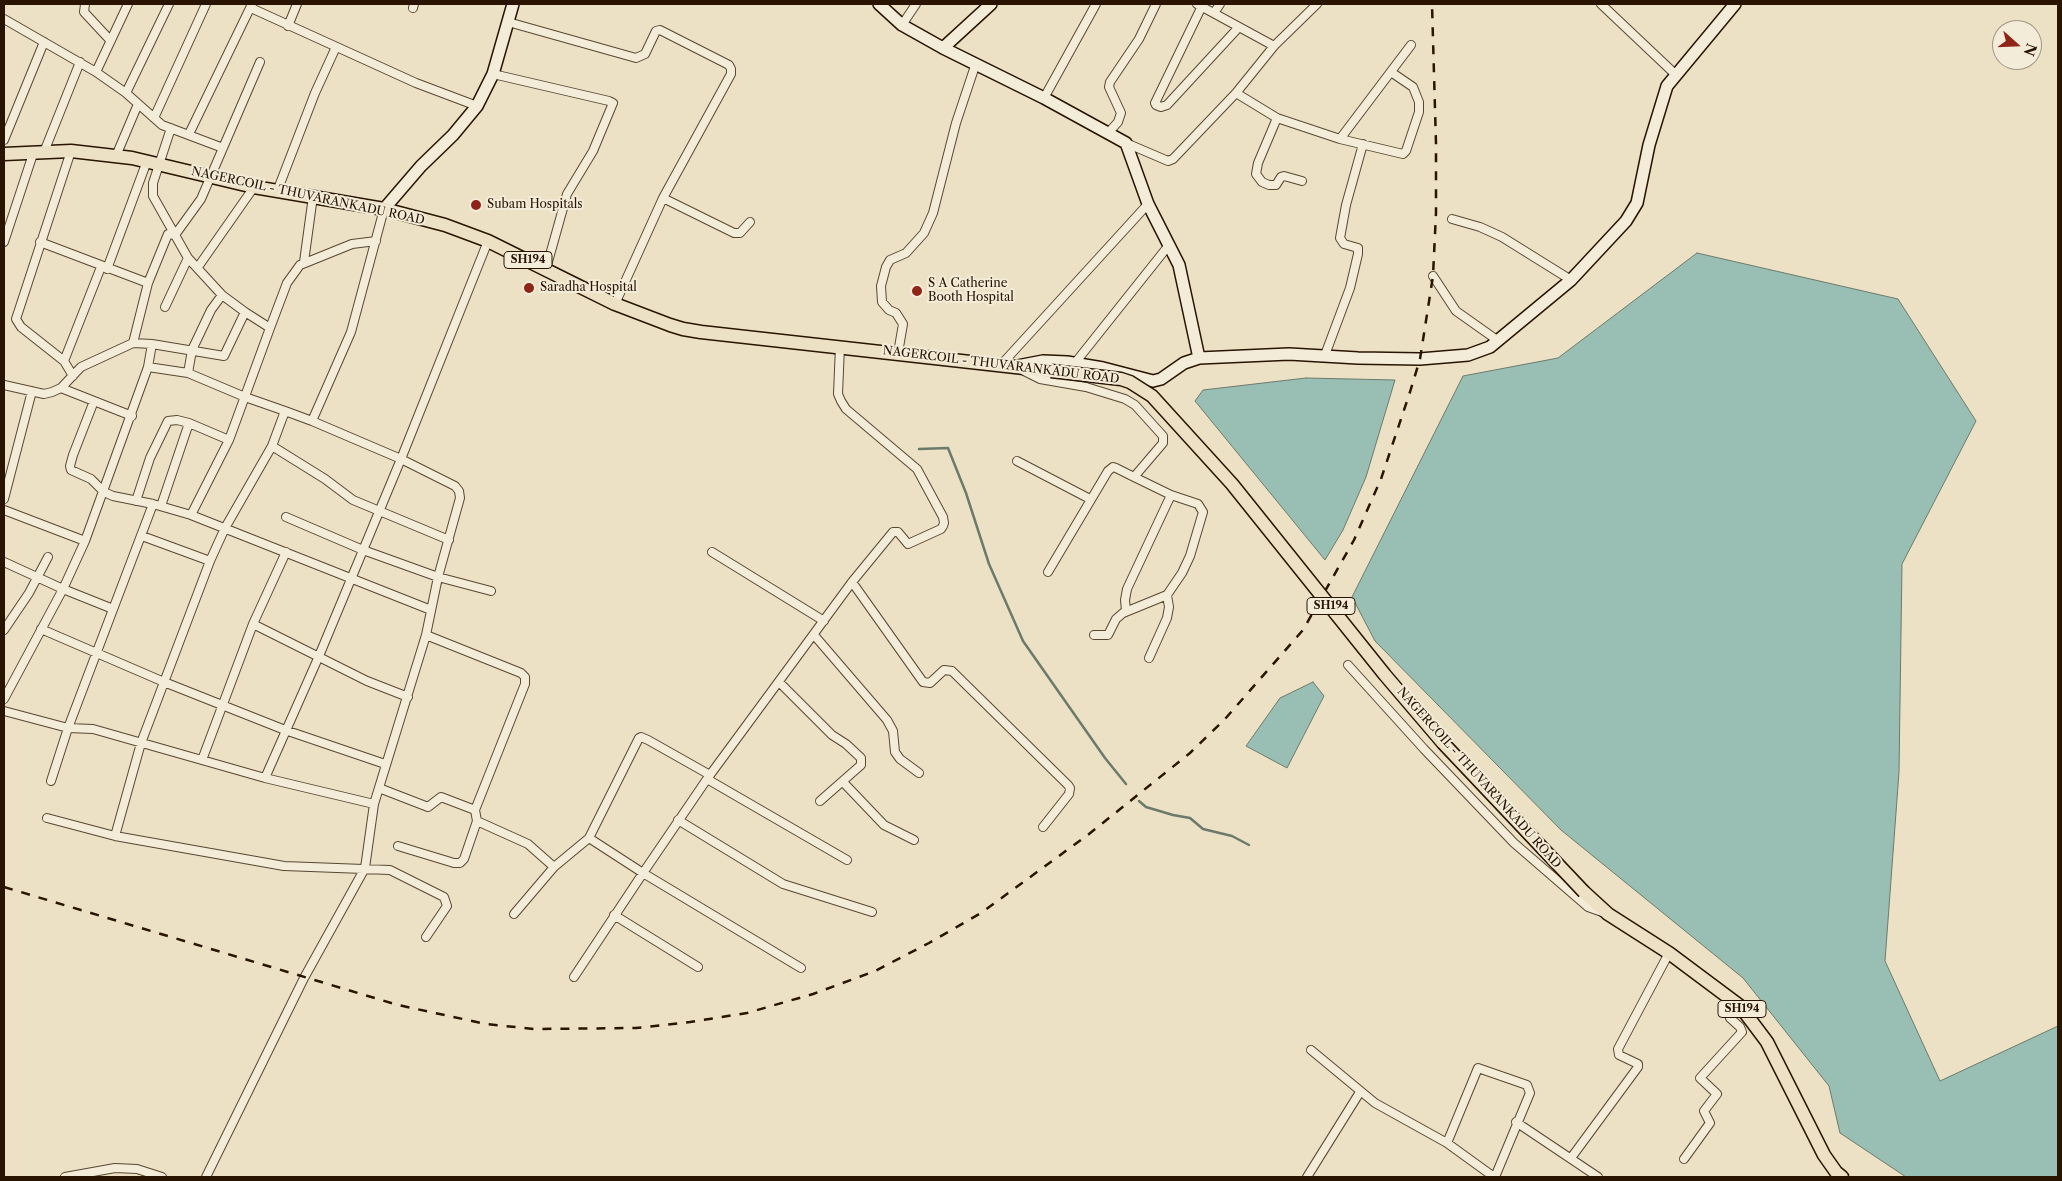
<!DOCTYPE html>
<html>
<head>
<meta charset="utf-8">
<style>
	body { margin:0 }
	#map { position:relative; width:2062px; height:1181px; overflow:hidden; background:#ece1c4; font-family:"Libre Caslon Text",serif }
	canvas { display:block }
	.frame { position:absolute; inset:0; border:5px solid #281401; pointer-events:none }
	.north { position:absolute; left:1992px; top:20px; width:50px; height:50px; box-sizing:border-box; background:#f3ecd9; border:1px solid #a29683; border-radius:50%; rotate:110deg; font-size:14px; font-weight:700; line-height:20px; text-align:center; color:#281401 }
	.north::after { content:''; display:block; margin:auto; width:18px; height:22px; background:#8f2418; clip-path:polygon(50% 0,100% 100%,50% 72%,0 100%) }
</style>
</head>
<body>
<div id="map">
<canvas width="2062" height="1181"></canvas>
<div class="frame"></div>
<div class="north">N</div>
</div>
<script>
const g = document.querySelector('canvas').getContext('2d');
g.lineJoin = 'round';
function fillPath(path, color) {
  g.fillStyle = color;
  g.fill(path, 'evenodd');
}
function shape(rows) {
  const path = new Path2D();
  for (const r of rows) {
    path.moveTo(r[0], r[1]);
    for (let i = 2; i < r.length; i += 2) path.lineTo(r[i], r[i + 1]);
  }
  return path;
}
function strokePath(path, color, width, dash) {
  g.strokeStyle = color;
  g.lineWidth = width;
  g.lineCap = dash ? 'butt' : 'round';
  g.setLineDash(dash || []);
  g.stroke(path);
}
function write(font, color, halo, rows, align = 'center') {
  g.font = font + ' "Libre Caslon Text",serif';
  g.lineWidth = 4;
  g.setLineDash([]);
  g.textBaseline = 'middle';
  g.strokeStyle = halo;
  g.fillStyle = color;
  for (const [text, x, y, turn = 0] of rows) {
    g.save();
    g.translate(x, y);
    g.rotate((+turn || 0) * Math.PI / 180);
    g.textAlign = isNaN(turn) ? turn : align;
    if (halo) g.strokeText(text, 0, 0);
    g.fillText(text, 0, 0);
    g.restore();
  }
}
const water = shape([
	[1697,253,1898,299,1976,421,1902,564,1899,772,1885,961,1940,1081,2058,1026,2058,1177,1906,1177,1840,1133,1829,1086,1743,978,1561,830,1375,641,1352,597,1463,376,1558,358,1697,253],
	[1306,378,1395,380,1366,477,1343,530,1325,560,1195,401,1203,390,1306,378],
	[1313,682,1324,696,1287,768,1246,746,1280,698,1313,682]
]);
const stream = shape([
	[919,449,948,448,966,493,989,564,1023,641,1105,758,1126,784],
	[1139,801,1146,807,1173,815,1190,818,1203,829,1232,836,1249,845]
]);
const street = shape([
	[85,4,84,12,110,40],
	[1197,4,1274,46],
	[1601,4,1675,74],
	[1202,6,1155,103,1156,105,1161,107,1167,105,1239,27],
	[251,8,416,83,477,106],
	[413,8,414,4],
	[1214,13,1220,4],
	[4,19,96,72,126,93,162,125,223,148],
	[508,22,636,58,645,54,656,31,660,30,729,65,731,69,731,74,663,198],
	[902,25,916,4],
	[288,26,297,4],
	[96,72,128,4],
	[493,74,609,101,613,103,593,151,567,194,546,269],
	[126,93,169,4],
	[1236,93,1277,118,1340,139,1403,154,1406,151,1419,112,1419,102,1413,87,1391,72],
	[1044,98,1096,4],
	[154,118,206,4],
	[1277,118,1258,163,1256,174,1262,182,1269,185,1276,185,1281,177,1284,176,1302,181],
	[171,128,153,183,153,196,175,235,201,199,260,62],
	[1109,132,1118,122,1121,113,1109,87,1110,82,1139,39,1156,4],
	[189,134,252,4],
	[1340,139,1411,45],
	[4,140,44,42],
	[1126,143,1168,161,1173,159,1236,93,1274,46,1317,4],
	[71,151,16,319,21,327,64,361,73,376],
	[44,152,80,62],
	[116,156,138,104],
	[278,189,315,93,336,47],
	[1452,219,1480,227,1502,237,1571,280],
	[4,242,33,154],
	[40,242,148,283],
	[304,262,313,196],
	[198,267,254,187],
	[107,269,147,161],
	[1433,276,1456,311,1497,340],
	[615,304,663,198,734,233,740,233,750,222],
	[165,307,188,258],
	[270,328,229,440,191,515,431,610],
	[133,343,148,283,168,234,175,235,188,258,222,295,245,312],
	[152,344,148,367,188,373,245,397,285,411],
	[898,353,903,324,896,313,889,310,882,302,881,286,886,267,890,260,906,253,924,233,933,213,956,123,976,63],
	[1325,355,1350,288,1358,254,1358,248,1344,244,1340,238,1346,205,1363,144],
	[64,361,101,267],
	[1075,363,1169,245],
	[1000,366,1148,204],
	[1024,371,1040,379,1086,387,1125,399,1135,405,1163,436,1163,443,1134,477,1171,495,1127,589,1125,600,1126,611],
	[188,373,192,350,211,310,222,295],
	[4,385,44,394,52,392,61,388,81,367,133,343,152,344,224,356,245,312,270,328,287,283,300,265,352,244,376,241],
	[61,388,132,416],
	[94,401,73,455,70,466,71,470,91,479,104,492,113,496,153,504,191,515],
	[272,446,325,479,353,500,449,540],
	[1017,461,1090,499],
	[4,499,32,391],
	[136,501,150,458,168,421,177,420,189,423,229,440],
	[161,506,189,423],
	[4,510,85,541],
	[286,517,363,550,438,577,491,591],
	[142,536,210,561],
	[712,552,824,621],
	[4,562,63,589,113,609],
	[1048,572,1108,471,1113,467,1116,468,1134,477],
	[852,582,923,682,930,683,944,670,952,671,1068,785,1070,788,1069,794,1043,827],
	[253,624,367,681,408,697],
	[41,629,164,682,285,730,385,764],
	[4,630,29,593,48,557],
	[426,635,521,673,525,677,525,684,475,810],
	[814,635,887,720,893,731,895,752,900,759,919,773],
	[1094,635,1108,635,1116,619,1123,613,1167,595,1182,573,1190,556,1203,512,1198,504,1171,495],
	[1149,658,1167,618,1169,607,1167,595],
	[1348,665,1424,749,1514,843,1588,907,1602,912],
	[779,682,832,735,846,744,861,758,861,765,820,801],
	[4,699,63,589,85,541,148,367],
	[4,711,68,728,93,729,265,778,374,804,426,635,438,577,460,498,459,491,455,486,401,459,312,421,351,332,384,209],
	[202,760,253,624,286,552],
	[265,778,319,656,401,459,488,241],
	[707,779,847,860],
	[51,781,68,728,153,504],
	[843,782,884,825,914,840],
	[379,788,428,807,441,797,475,810,477,821,528,844,554,867,589,838,639,738,641,737,648,740,710,775],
	[47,818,115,836,284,866,390,870,444,897,447,906,426,937],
	[678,820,783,884,872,912],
	[115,836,141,743,210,561,225,528,272,446,285,411,312,421],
	[589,838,643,873,707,779,852,582,893,532,898,532,908,544,941,529,943,526,944,523,943,517,917,469,846,409,841,401,838,394,840,346],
	[398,846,454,863,460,863,464,859,477,821],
	[514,914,554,867],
	[614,915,698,967],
	[574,977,643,873,801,968],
	[1311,1050,1375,1103,1447,1143,1494,1177],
	[1516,1122,1598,1177],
	[1447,1143,1478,1068,1527,1085,1530,1093,1495,1177],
	[1571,1158,1638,1067,1638,1064,1619,1055,1618,1049,1669,953],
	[1684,1159,1710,1123,1704,1111,1717,1094,1700,1078,1742,1032,1740,1027,1730,1018,1729,1013,1732,1001],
	[65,1177,115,1168,137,1169,162,1177],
	[206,1177,304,978,365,868,374,804],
	[1307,1177,1360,1092]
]);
const secondary = shape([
	[879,4,902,25,943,48,1044,98,1126,143,1148,204,1179,265,1199,358],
	[943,48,991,4],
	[384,209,421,166,453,135,477,106,493,74,513,4],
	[1017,366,1043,361,1067,362,1103,368,1153,381,1161,379,1184,363,1199,358,1289,354,1358,358,1420,359,1468,355,1490,347,1571,280,1626,221,1637,203,1649,145,1667,86,1735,4]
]);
const primary = shape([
	[4,154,71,151,132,158,254,187,384,209,445,225,488,241,615,304,670,325,683,329,701,332,1051,371],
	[1584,892,1608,914,1669,953,1740,1006,1767,1042,1824,1155,1836,1172,1842,1177]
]);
const rail = shape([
	[4,887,398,1005,486,1024,534,1029,636,1028,690,1022,747,1013,813,994,875,971,929,943,981,913,1089,834,1190,753,1225,719,1303,630,1354,540,1381,479,1410,392,1420,359,1433,276,1436,213,1436,144,1432,4]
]);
const primaryBridge = shape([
	[1051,371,1121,379,1130,382,1152,396,1232,484,1385,675,1443,743,1584,892]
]);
const markers = [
	[476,205,6,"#8f2418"],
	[529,288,6,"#8f2418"],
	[917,291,6,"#8f2418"]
];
const shields = [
	[528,260,48],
	[1331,606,48],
	[1742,1009,48]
];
const shieldNames = [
	["SH194",528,260],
	["SH194",1331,606],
	["SH194",1742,1009]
];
const streetNames = [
	["NAGERCOIL - THUVARANKADU ROAD",308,196,12],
	["NAGERCOIL - THUVARANKADU ROAD",1001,365,7],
	["NAGERCOIL - THUVARANKADU ROAD",1479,778,48]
];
const poiNames = [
	["Subam Hospitals",487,205],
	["S A Catherine",928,284],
	["Booth Hospital",928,298],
	["Saradha Hospital",540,288]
];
fillPath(water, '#99beb3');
strokePath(water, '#6c7a6c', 1);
strokePath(stream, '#6c7a6c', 2.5);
strokePath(street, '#594732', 10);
strokePath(secondary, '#281401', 14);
strokePath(primary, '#281401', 15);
strokePath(street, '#f3ecd9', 8);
strokePath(secondary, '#f3ecd9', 11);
strokePath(primary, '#ece1c4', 12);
strokePath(rail, '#281401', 2.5, [9, 9]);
strokePath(primaryBridge, '#281401', 15, []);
strokePath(primaryBridge, '#ece1c4', 12);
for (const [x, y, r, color] of markers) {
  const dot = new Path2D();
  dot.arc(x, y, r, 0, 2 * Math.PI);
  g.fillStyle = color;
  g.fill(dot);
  strokePath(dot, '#f3ecd9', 2);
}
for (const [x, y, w] of shields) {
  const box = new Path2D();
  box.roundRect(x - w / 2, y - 8.5, w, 17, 4);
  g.fillStyle = '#f3ecd9';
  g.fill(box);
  strokePath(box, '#281401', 1);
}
write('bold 11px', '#281401', null, shieldNames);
write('12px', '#281401', '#f3ecd9', streetNames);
write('12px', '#281401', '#f3ecd9', poiNames, 'left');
</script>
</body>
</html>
